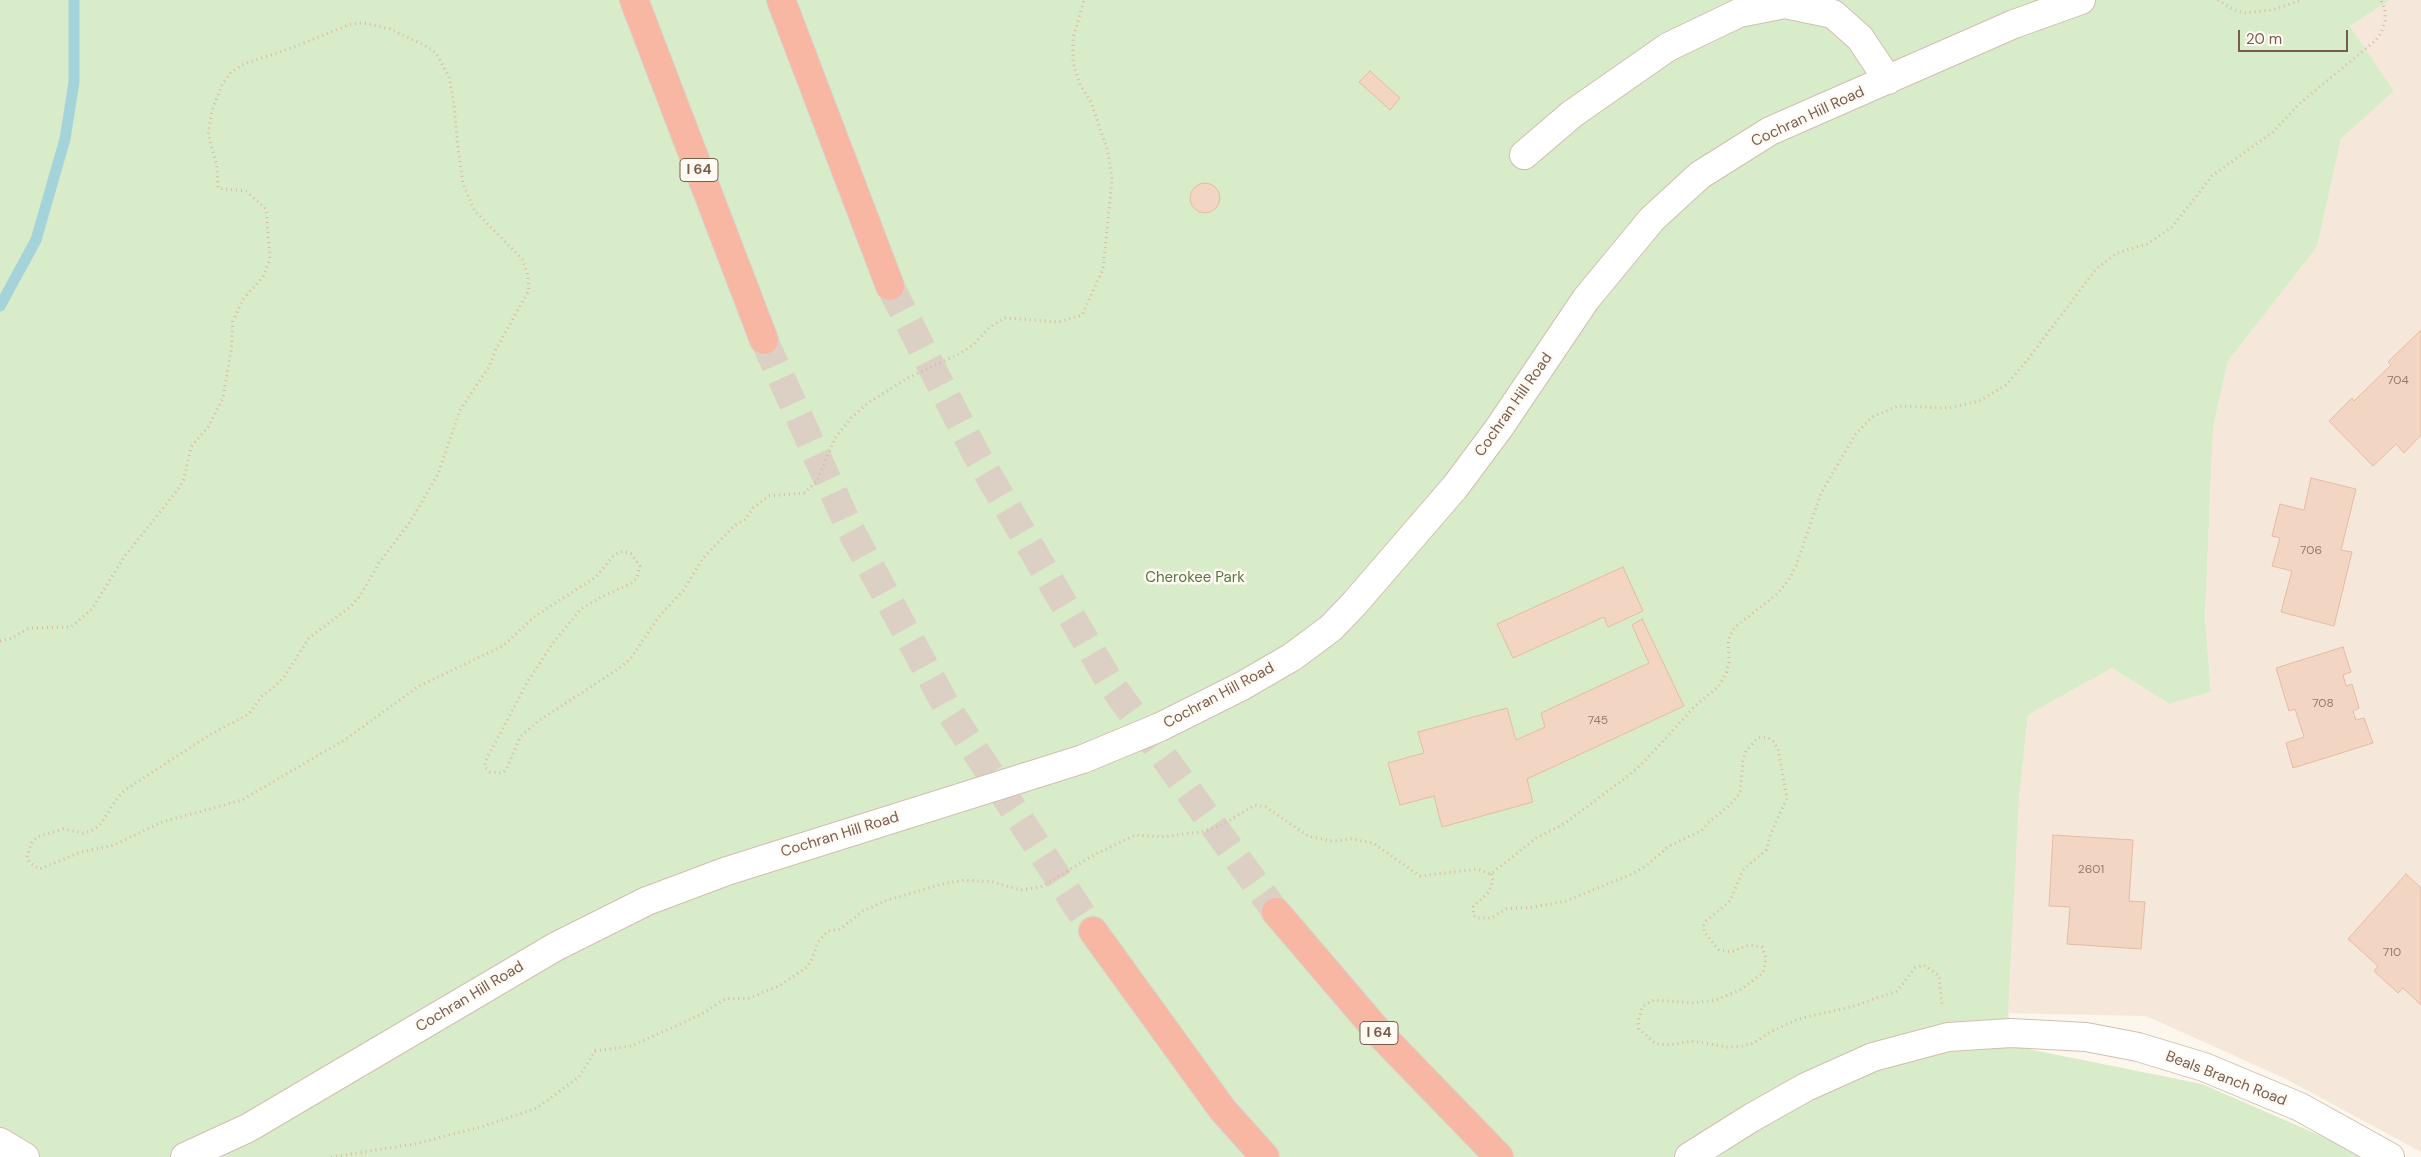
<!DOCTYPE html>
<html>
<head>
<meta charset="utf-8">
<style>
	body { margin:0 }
	#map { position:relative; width:2421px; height:1157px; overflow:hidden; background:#fdf6ec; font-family:"DM Sans",sans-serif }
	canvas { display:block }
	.scale { position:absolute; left:2238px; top:30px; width:110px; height:22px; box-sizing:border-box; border:2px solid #7a5c4d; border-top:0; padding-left:6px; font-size:15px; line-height:18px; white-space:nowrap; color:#7a5c4d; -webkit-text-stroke:4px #fffaf3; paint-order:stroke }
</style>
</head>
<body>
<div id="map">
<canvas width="2421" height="1157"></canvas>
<div class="scale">20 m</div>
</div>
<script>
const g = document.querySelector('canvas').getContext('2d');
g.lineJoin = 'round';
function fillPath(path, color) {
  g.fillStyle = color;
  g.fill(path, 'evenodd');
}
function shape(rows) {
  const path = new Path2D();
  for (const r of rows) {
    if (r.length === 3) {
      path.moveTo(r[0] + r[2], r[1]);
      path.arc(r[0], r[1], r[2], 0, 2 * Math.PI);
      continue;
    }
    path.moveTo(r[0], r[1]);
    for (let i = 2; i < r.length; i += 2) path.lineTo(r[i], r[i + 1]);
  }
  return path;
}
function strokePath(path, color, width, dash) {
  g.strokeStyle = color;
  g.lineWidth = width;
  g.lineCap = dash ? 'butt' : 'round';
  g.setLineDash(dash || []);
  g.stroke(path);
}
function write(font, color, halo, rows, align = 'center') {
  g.font = font + ' "DM Sans",sans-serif';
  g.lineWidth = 5;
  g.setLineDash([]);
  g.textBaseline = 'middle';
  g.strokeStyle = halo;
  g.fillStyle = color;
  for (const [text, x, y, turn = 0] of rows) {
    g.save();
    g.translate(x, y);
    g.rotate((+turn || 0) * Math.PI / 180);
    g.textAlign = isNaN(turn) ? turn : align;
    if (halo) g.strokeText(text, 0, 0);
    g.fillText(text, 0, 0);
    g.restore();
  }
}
const residential = shape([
	[2390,0,2421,0,2421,1152,2284,1078,2146,1016,1995,1013,2028,715,2112,668,2169,704,2211,692,2205,618,2213,428,2228,361,2317,247,2341,139,2394,91,2350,26]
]);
const green = shape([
	[0,0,2390,0,2350,26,2394,91,2341,139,2317,247,2228,361,2213,428,2205,618,2211,692,2169,704,2112,668,2028,715,2019,798,2008,1011,2011,1033,1993,1042,2202,1084,2326,1138,2359,1157,0,1157]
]);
const stream = shape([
	[0,306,36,240,65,139,74,82,74,0]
]);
const building = shape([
	[1370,71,1400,98,1390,110,1359,82,1370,71],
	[1205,198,15],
	[2421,330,2421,435,2404,453,2396,444,2373,466,2329,421,2352,398,2354,401,2391,365,2388,362,2421,330],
	[2311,478,2356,489,2341,550,2352,552,2334,626,2281,612,2292,571,2272,566,2280,538,2272,536,2280,504,2304,510,2311,478],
	[1623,567,1643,611,1608,627,1604,617,1513,658,1497,624,1623,567],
	[1642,619,1684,706,1527,779,1533,802,1442,827,1434,796,1400,805,1388,763,1424,753,1418,732,1507,708,1516,740,1545,727,1541,713,1649,663,1632,625,1642,619],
	[2343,647,2351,672,2343,675,2346,686,2352,684,2359,708,2353,711,2356,720,2364,718,2373,743,2293,768,2286,743,2304,737,2295,709,2289,711,2276,668,2343,647],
	[2053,835,2133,840,2129,901,2145,902,2141,949,2067,944,2070,907,2049,906,2053,835],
	[2406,874,2421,888,2421,1005,2403,988,2398,993,2374,971,2378,966,2348,939,2406,874]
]);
const highwayTunnel = shape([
	[890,286,976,454,1111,684,1276,912],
	[764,340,850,529,948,709,1093,931]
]);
const path = shape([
	[2218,0,2234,10,2244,13,2272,10,2302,0],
	[0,641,12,638,29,628,71,627,92,609,124,557,179,488,184,479,191,447,208,427,223,398,231,351,233,321,243,299,263,277,270,259,266,209,246,191,218,188,217,166,208,134,212,110,222,85,231,72,244,64,289,49,351,24,364,23,390,29,424,45,436,53,449,77,454,104,458,149,463,183,474,210,523,260,528,276,529,290,495,351,489,367,460,410,438,474,410,522,379,563,360,596,350,607,309,638,284,677,274,687,262,696,249,714,211,734,125,790,118,797,100,825,91,831,83,833,63,829,37,837,31,843,27,858,30,863,40,869,81,852,114,845,162,822,242,800,346,739,419,686,503,646,535,616,596,577,614,555,623,551,631,554,640,566,637,578,630,584,601,597,581,609,553,643,528,681,485,762,485,767,490,772,502,773,507,768,520,737,537,722,621,667,631,658,660,615,683,591,703,558,734,526,746,519,753,508,769,496,804,493,817,481,835,438,851,418,868,403,906,379,959,354,974,344,990,327,1005,318,1059,322,1082,315,1103,269,1112,180,1108,152,1091,102,1080,85,1073,62,1073,38,1084,0],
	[1491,874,1493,880,1489,892,1473,907,1474,916,1477,918,1491,918,1506,909,1534,907,1566,901,1634,873,1647,865,1669,846,1701,831,1711,820,1729,806,1740,793,1743,761,1746,751,1758,738,1767,737,1773,741,1778,749,1787,798,1771,833,1766,850,1743,870,1730,901,1706,921,1704,925,1704,932,1719,950,1731,952,1749,945,1762,947,1766,958,1763,973,1740,990,1716,1000,1694,1003,1654,1000,1643,1006,1641,1011,1638,1023,1639,1029,1656,1044,1670,1045,1692,1041,1727,1047,1743,1046,1754,1043,1770,1032,1798,1019,1851,1007,1897,991,1915,968,1924,965,1939,976,1942,1005],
	[331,1157,415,1144,484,1126,537,1108,579,1077,595,1051,631,1046,700,1015,725,999,749,998,779,986,807,967,812,959,818,942,828,931,840,929,863,911,885,901,942,884,964,880,993,882,1021,890,1041,887,1092,856,1135,835,1162,837,1200,832,1220,826,1255,805,1266,807,1308,836,1332,841,1351,839,1373,843,1420,876,1477,869,1491,874,1536,838,1564,824,1628,776,1644,762,1695,706,1719,686,1726,674,1729,663,1728,640,1734,628,1777,594,1788,581,1796,566,1821,493,1855,435,1872,417,1898,406,1949,408,1979,401,2006,385,2025,363,2096,269,2117,253,2147,244,2172,227,2212,176,2273,132,2299,104,2375,41,2381,33,2385,21,2385,10,2381,0]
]);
const minor = shape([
	[1524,155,1572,114,1668,47,1739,13,1785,4,1833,14,1860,38,1888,80],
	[0,1142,25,1157],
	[185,1157,248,1128,555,947,647,901,727,871,1083,759,1160,727,1242,686,1292,657,1331,628,1354,604,1455,487,1499,428,1586,299,1652,219,1700,175,1770,131,2014,24,2081,0],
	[1689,1157,1751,1118,1806,1087,1873,1057,1948,1037,2011,1033,2086,1037,2138,1047,2204,1067,2300,1107,2390,1157]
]);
const highway = shape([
	[634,0,764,340],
	[781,0,890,286],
	[1276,912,1381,1035,1499,1157],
	[1093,931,1222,1109,1265,1157]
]);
const numberNames = [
	["704",2398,381],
	["706",2311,551],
	["708",2323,704],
	["745",1598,721],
	["2601",2091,870],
	["710",2392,953]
];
const shields = [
	[699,170,38],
	[1379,1033,38]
];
const shieldNames = [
	["I 64",699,170],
	["I 64",1379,1033]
];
const streetNames = [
	["Cochran Hill Road",1808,117,-25],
	["Cochran Hill Road",1514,405,-55],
	["Cochran Hill Road",1219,696,-28],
	["Cochran Hill Road",840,835,-17],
	["Cochran Hill Road",470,997,-31],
	["Beals Branch Road",2226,1079,21]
];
const parkNames = [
	["Cherokee Park",1195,578]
];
fillPath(residential, '#f5e8da');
fillPath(green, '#d8ecc9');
strokePath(stream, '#a5d3da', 11);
fillPath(building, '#f3d5c3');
strokePath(building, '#e6bba3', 1);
strokePath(highwayTunnel, '#dcd0c4', 28, [28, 14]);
strokePath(minor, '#d1beb0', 30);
strokePath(highway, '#dad1cd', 30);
strokePath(path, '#d9b8a5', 3, [1, 4]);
strokePath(minor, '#fff', 28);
strokePath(highway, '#f7b7a3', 28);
write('12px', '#987a6a', null, numberNames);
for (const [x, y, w] of shields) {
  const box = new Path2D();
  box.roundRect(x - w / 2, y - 11.5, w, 23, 4);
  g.fillStyle = '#fffaf3';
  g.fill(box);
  strokePath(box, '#7a5c4d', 1);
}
write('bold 14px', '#7a5c4d', null, shieldNames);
write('15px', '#7a5c4d', '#fffaf3', streetNames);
write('15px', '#537a41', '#fffaf3', parkNames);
</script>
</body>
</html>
